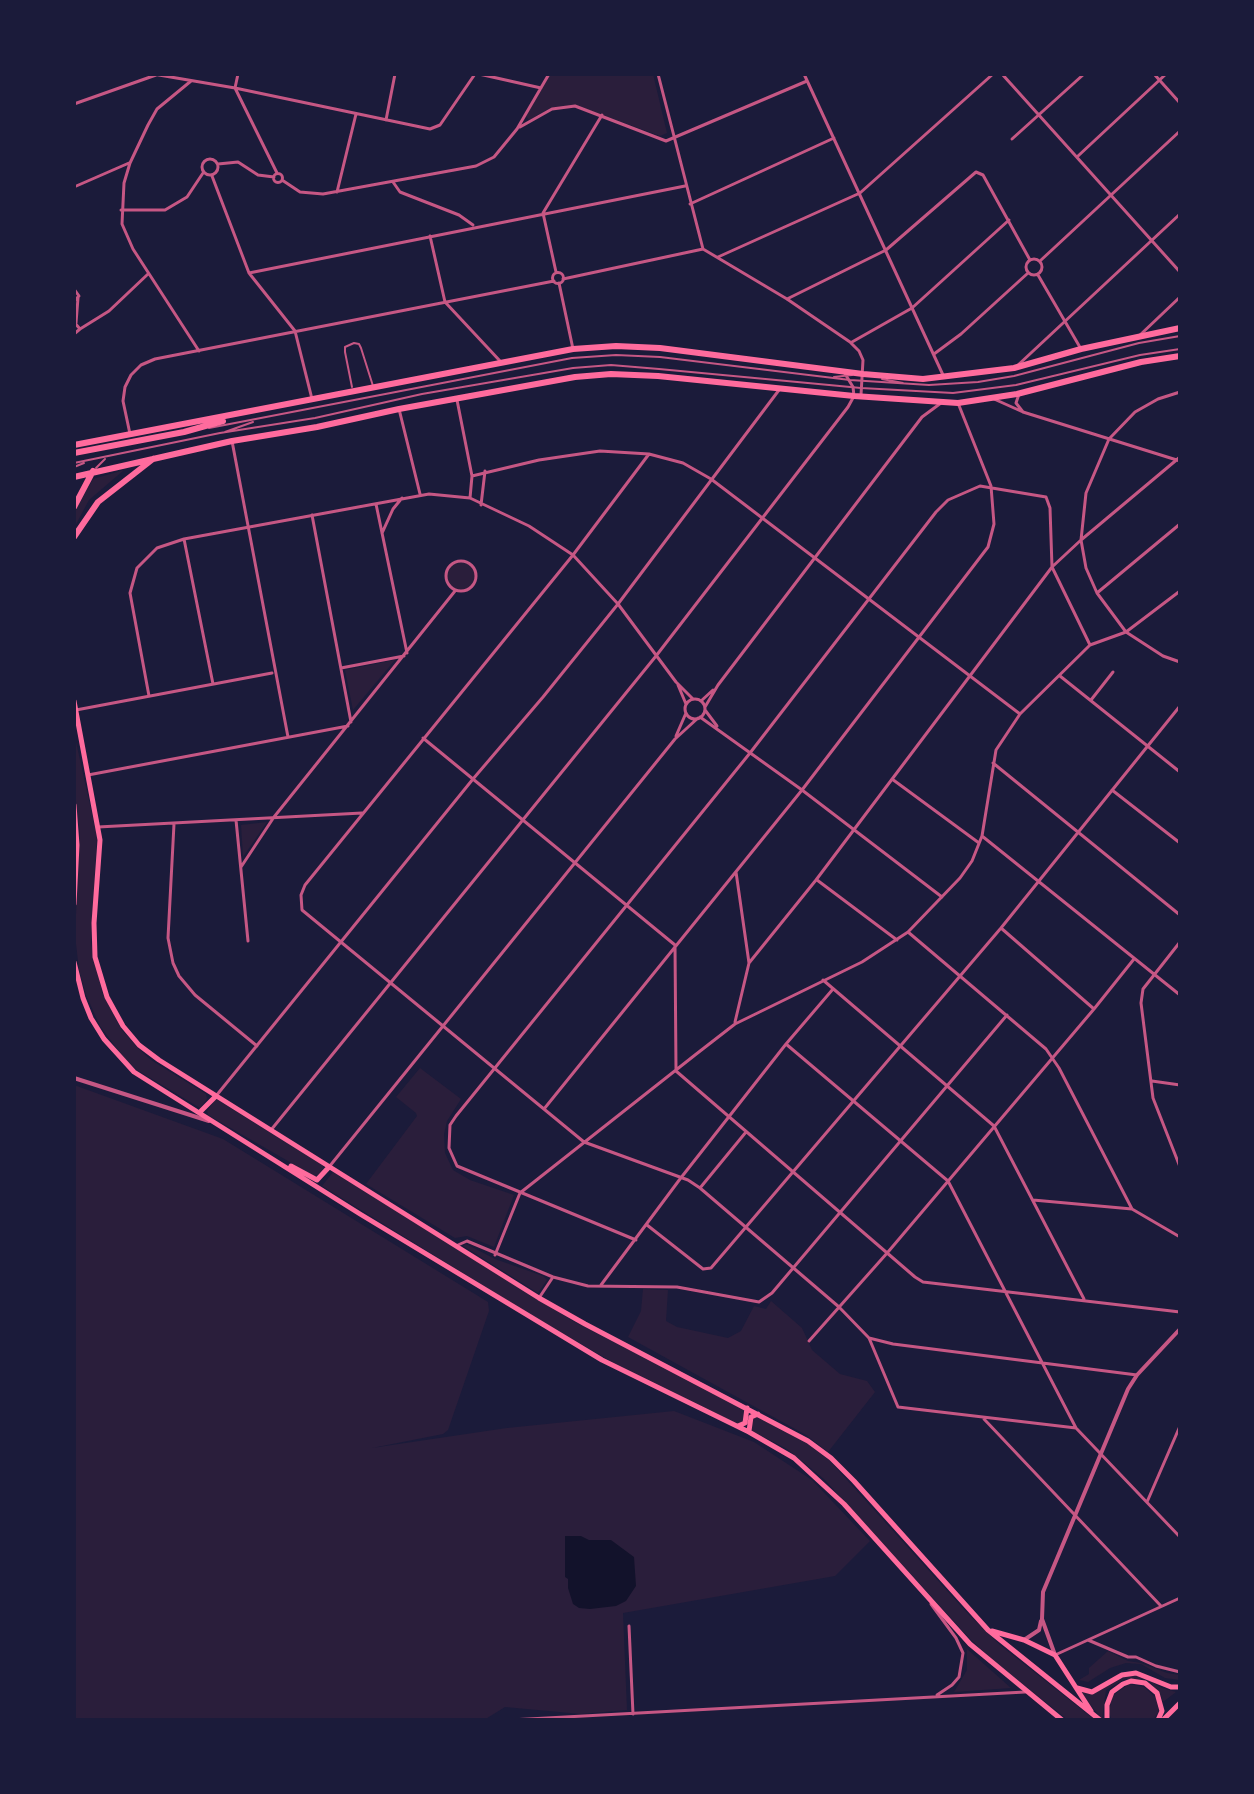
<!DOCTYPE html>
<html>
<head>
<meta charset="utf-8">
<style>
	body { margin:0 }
	#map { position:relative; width:1254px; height:1794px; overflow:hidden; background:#1b1b3a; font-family:Ubuntu,sans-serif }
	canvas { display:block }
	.frame { position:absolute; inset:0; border:76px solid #1b1b3a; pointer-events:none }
</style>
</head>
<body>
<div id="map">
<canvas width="1254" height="1794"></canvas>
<div class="frame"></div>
</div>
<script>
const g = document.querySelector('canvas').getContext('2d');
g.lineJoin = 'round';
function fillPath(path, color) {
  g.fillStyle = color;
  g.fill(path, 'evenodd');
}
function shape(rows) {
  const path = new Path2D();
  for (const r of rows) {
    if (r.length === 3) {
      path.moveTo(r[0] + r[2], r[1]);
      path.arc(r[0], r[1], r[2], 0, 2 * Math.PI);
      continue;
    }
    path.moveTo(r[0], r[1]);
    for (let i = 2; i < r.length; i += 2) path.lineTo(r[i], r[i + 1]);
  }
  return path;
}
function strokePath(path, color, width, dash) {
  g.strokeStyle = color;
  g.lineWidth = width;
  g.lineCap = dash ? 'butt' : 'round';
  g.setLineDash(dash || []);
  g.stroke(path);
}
const green = shape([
	[550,74,653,74,667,133,660,136,575,105,550,108,529,120,526,116],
	[124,470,89,500,74,528,74,513,93,479],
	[461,576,14],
	[395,660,353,710,345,670],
	[74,733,97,836,91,943,102,992,121,1029,139,1049,151,1060,206,1094,207,1099,200,1108,137,1070,124,1058,100,1026,86,995,79,970,75,935,80,833,74,793],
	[267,822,243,857,241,825],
	[420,1068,461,1099,447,1121,444,1134,445,1153,453,1170,470,1180,514,1195,494,1247,467,1236,455,1238,366,1184,417,1116,416,1113,396,1097],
	[74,1085,223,1139,488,1302,489,1311,448,1430,443,1434,372,1448,507,1428,674,1411,754,1442,812,1480,870,1541,835,1576,623,1613,627,1710,581,1714,505,1707,484,1720,74,1720],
	[216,1099,322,1165,324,1168,320,1175,314,1176,208,1115,207,1111],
	[333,1172,573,1321,745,1409,743,1422,738,1424,614,1363,531,1315,322,1186],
	[466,1244,495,1259,543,1276,547,1280,538,1293,463,1246],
	[643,1289,668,1290,666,1321,677,1327,728,1338,741,1331,754,1306,766,1309,771,1301,802,1328,812,1350,840,1374,867,1381,875,1392,828,1452,806,1435,628,1337,641,1311],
	[759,1416,800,1438,829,1460,969,1615,1000,1645,1095,1720,1068,1720,995,1662,971,1640,824,1479,787,1449,750,1430,750,1425,754,1417],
	[967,1649,1011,1688,954,1692,967,1670],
	[1108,1651,1128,1661,1141,1663,1167,1673,1180,1675,1180,1680,1165,1678,1141,1664,1126,1663,1110,1668,1088,1682,1079,1680,1089,1674,1089,1668],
	[1127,1676,1142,1676,1162,1688,1176,1692,1163,1702,1161,1696,1151,1683,1144,1679,1125,1679,1106,1690,1102,1719,1080,1692,1092,1694],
	[1129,1684,1144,1687,1156,1698,1159,1711,1153,1720,1111,1718,1109,1712,1112,1696]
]);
const water = shape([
	[565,1536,581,1536,589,1540,611,1540,634,1557,636,1586,626,1601,616,1606,590,1609,579,1608,573,1604,568,1588,568,1579,565,1577]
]);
const service = shape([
	[834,377,852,375],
	[882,379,903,383],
	[352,387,345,352,345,347,354,343,359,344,361,348,373,386],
	[209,428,572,358,616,355,660,357,850,380,929,385,978,382,1014,376,1139,343,1180,336],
	[225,432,253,422],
	[74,463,220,433,315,418,422,394,573,368,611,365,659,369,861,388,953,393,1016,385,1140,355,1180,349],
	[74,467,84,463],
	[96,468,105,459]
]);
const minor = shape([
	[153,74,235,88,430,129,440,125,475,74],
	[479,74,541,88],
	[658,74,703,249],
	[804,74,943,375],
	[1002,74,1180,272],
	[1154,74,1180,103],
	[191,81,157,109,148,125,130,163,124,183,122,224,133,249,199,351],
	[235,88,277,173],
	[235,88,238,74],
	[74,104,156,75],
	[386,120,395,74],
	[520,127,552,109,575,106,666,141,807,81],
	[1012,139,1084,74],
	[1078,156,1166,74],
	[210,167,8],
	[218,164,238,162,258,175,274,177],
	[278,178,4.5],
	[212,176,249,273,295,331,312,399],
	[282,180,300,192,323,194,476,166,494,157,517,129,549,74],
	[393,182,400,192,459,215,473,225],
	[74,187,129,163],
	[337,192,356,114],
	[690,204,834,138],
	[121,210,165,210,187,197,203,173],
	[430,236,445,302,500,361],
	[703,249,787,299,850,342,859,351,863,360,861,395],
	[718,257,860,193,993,74],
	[1034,267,8],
	[1040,261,1180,131],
	[556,272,543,213,602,115],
	[558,278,5.5],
	[249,273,685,186],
	[74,274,74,287],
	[1038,275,1081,349],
	[563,279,703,249],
	[559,283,573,349],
	[74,289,79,296,74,301],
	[787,299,886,250,976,172,983,175,1030,260],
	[74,322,80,329,74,334],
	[76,323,78,298],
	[80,329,109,311,148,274],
	[1139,336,1180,297],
	[852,342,912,308,1009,220],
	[934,354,961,334,1028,273],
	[1017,366,1180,214],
	[1180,392,1158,399,1135,412,1109,439,1086,493,1081,540,1086,568,1097,593,1126,632,1163,656,1180,662],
	[1019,394,1016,403,1023,412],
	[994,399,1023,412,1180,461],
	[457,400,472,476,470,498],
	[399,409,420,494],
	[130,434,123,401,125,387,131,375,141,365,155,359,554,281],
	[232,441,288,737],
	[649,454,573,555,305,885,301,895,302,910,584,1142,688,1180,700,1188,839,1307,869,1338,898,1407,1076,1428],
	[472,476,539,460,600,451,649,454,683,463,711,479,1020,714],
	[376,504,407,653],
	[481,505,485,471],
	[312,515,351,722],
	[382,533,393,509,402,498],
	[184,539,213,684],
	[461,576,15],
	[1097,593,1180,524],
	[341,668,404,656],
	[1060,676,1180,772],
	[678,685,686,704],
	[149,696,130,593,137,568,157,548,184,539,429,494,470,498,529,526,573,555,618,604,676,682,693,699],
	[695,709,10],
	[1091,700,1113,672],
	[701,701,713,690],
	[705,707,718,685,922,417,941,403],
	[76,710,272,673],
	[705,710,717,726],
	[700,717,802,790,942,897],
	[676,736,686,713],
	[423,738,675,945,676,1070],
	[993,763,1180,915],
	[88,775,348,726],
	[892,779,979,843],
	[1112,790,1180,843],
	[236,820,248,941],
	[174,824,168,938,173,963,179,976,195,995,257,1046],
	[98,827,362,813],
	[982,836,1180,995],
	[241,867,274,817,455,591],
	[817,880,897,940],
	[1001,928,1094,1009],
	[908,932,1046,1049,1059,1068,1132,1209,1180,1237],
	[1180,942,1143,989,1141,1003,1153,1098,1180,1167],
	[749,963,816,880,1052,567,1081,540,1180,457],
	[823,980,994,1126,1084,1299],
	[735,1022,749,963,736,872],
	[786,1044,948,1181,1076,1428,1180,1537],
	[676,1071,915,1277,923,1282,1180,1312],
	[1152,1081,1180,1085],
	[216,1096,473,779,543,697,618,604,779,390],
	[544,1109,802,790,988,547,994,524,991,486,958,403],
	[271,1130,656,656,848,407,854,396,853,387,844,372],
	[329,1167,675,739,698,718],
	[700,1188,746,1132],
	[1033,1200,1132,1209],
	[647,1225,703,1269,711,1268,1001,928,1180,706],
	[636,1240,457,1166,449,1148,450,1125,456,1116,750,753,936,512,948,500,980,486,1046,497,1050,508,1052,567,1090,645],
	[458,1245,467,1241,553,1277,588,1286,677,1287,759,1302,772,1293,1007,1015],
	[495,1255,520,1193,695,1055,735,1024,862,962,908,932,960,878,972,861,982,836,996,750,1020,714,1090,645,1126,632,1180,591],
	[601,1285,680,1179,786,1044,833,989],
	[539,1298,553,1277],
	[869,1338,893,1344,1137,1375],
	[809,1341,888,1252,1094,1009,1134,959],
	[984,1419,1161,1606],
	[1147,1502,1180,1426],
	[931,1604,956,1638,963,1653,959,1677,952,1685,937,1695],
	[629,1626,633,1714],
	[1088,1640,1128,1657,1136,1657,1156,1666,1180,1672],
	[1055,1655,1180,1598],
	[510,1720,1025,1692]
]);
const tertiary = shape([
	[74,1078,209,1121],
	[1024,1640,1039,1630,1041,1621],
	[1055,1655,1042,1619,1043,1592,1128,1389,1137,1375,1180,1329]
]);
const secondary = shape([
	[74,701,100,840,94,923,95,957,107,997,123,1026,139,1045,159,1060,539,1298,585,1324,808,1441,831,1458,854,1481,988,1630,1100,1720],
	[74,805,77,845,74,904],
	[74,962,83,998,91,1018,104,1039,134,1072,360,1214,602,1360,749,1432,794,1458,844,1504,970,1644,1062,1720],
	[201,1111,216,1096],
	[291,1166,317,1180,329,1167],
	[738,1426,745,1423,747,1408],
	[749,1431,751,1417,758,1414],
	[992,1631,1024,1640,1055,1655,1091,1711],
	[1077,1688,1092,1692,1122,1675,1136,1673,1171,1687,1180,1687],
	[1107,1720,1107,1705,1112,1692,1123,1684,1131,1681,1145,1683,1157,1693,1162,1711,1158,1720],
	[1163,1720,1180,1703]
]);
const trunk = shape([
	[74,445,573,349,616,346,660,348,863,374,923,379,1014,368,1081,349,1180,328],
	[74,453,184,432,223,421],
	[74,477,232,441,317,427,399,409,575,377,611,374,658,376,854,396,958,403,1017,394,1141,362,1180,356],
	[74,507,93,471],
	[74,537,98,502,153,459]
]);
fillPath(green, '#2a1e3b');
fillPath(water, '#12122b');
strokePath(service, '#c65784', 2);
strokePath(minor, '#c65784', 3);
strokePath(tertiary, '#c65784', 4);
strokePath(secondary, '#ff6b9d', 5);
strokePath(trunk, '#ff6b9d', 6);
</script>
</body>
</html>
